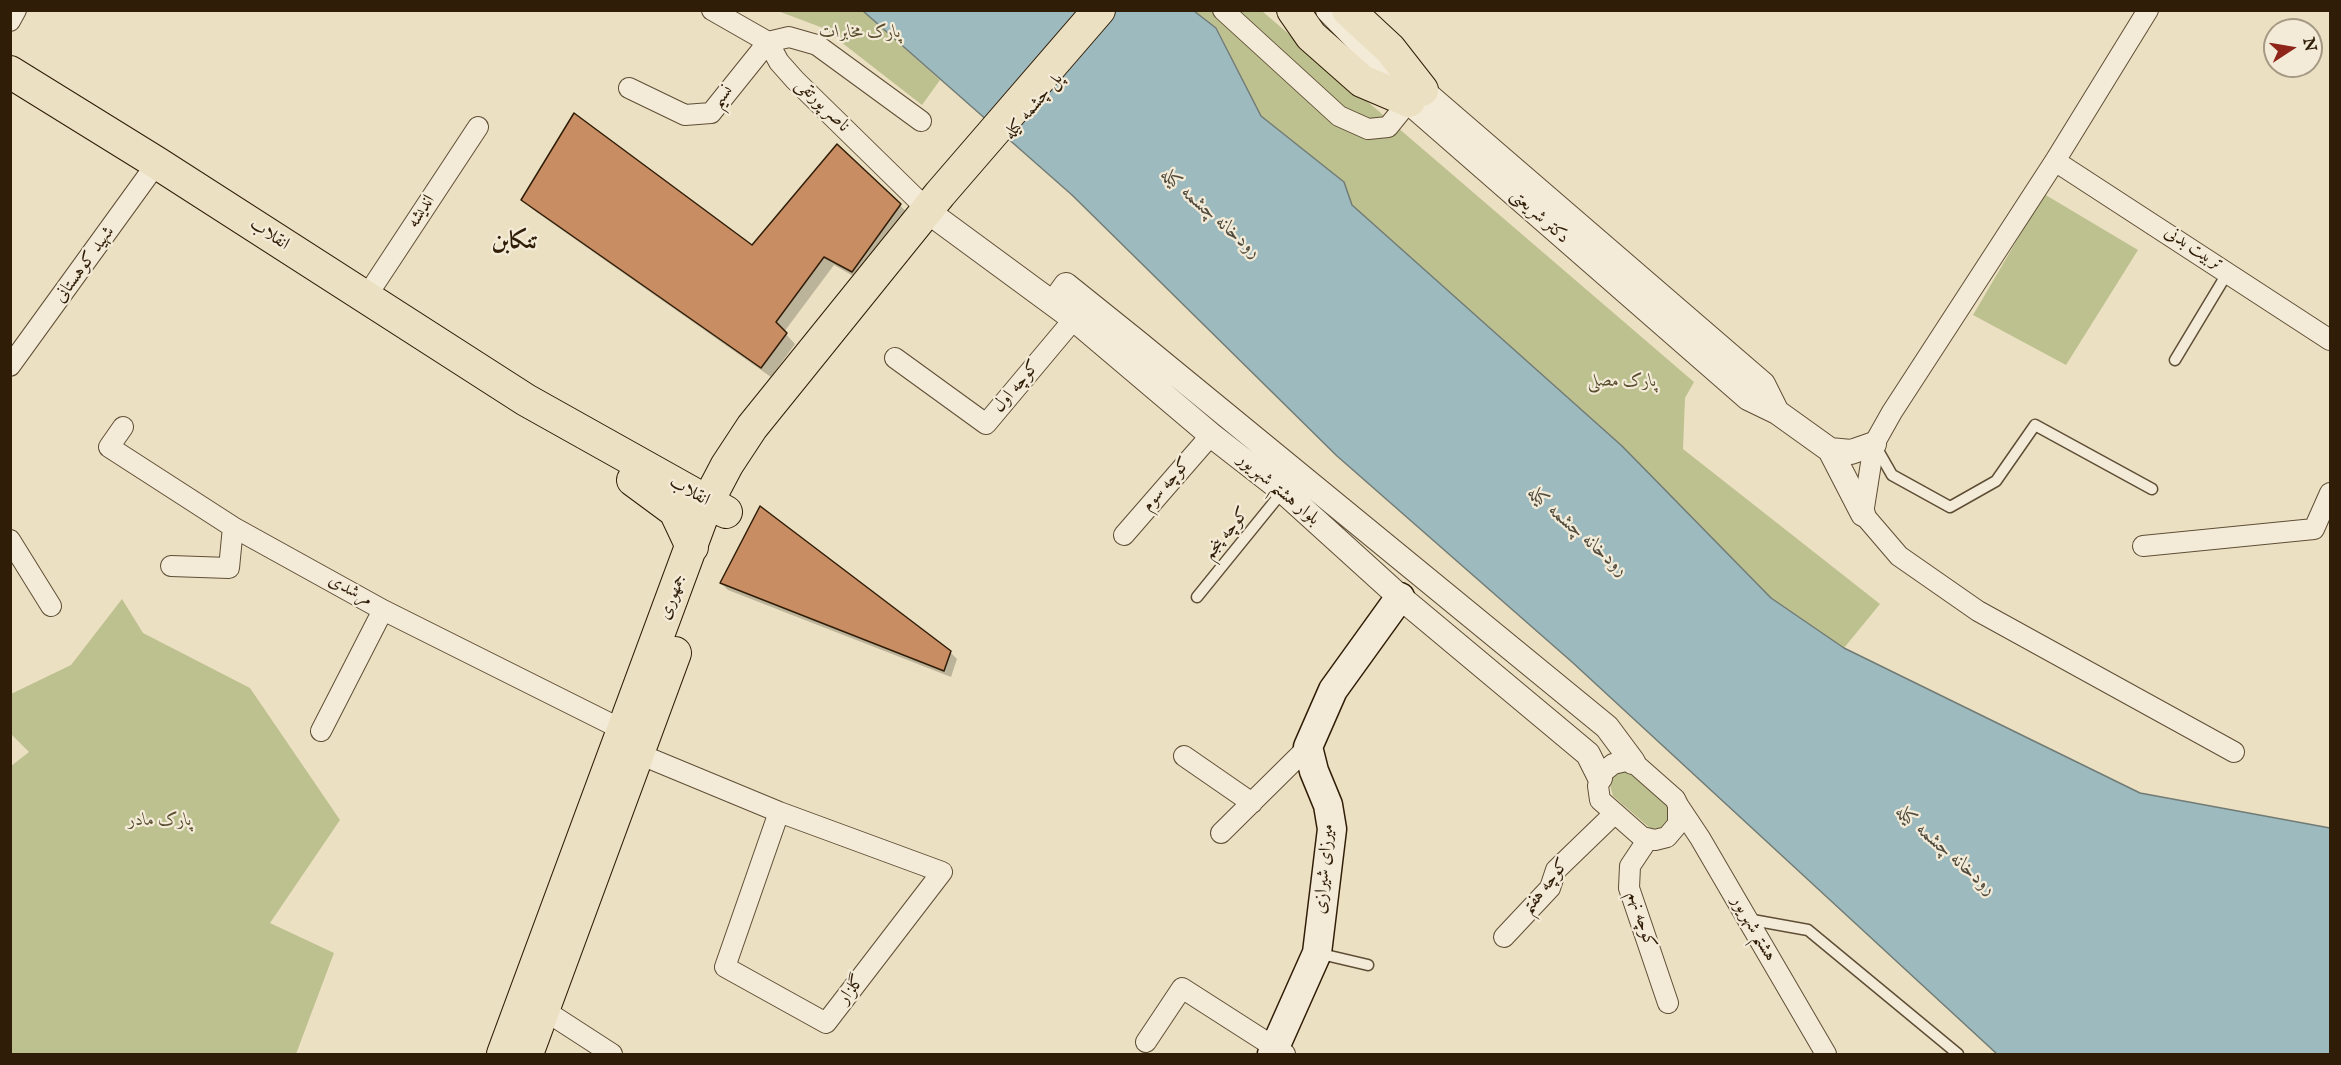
<!DOCTYPE html>
<html>
<head>
<meta charset="utf-8">
<style>
	body { margin:0 }
	#map { position:relative; width:2341px; height:1065px; overflow:hidden; background:#ece0c2; font-family:"IM FELL English",serif }
	canvas { display:block }
	.frame { position:absolute; inset:0; border:12px solid #301d07; pointer-events:none }
	.north { position:absolute; left:2263px; top:18px; width:60px; height:60px; box-sizing:border-box; background:#f3ebd7; border:2px solid #a59984; border-radius:50%; rotate:78deg; font-size:16px; font-weight:700; line-height:24px; text-align:center; color:#301d07 }
	.north::after { content:''; display:block; margin:auto; width:21px; height:27px; background:#8f2418; clip-path:polygon(50% 0,100% 100%,50% 72%,0 100%) }
</style>
</head>
<body>
<div id="map">
<canvas width="2341" height="1065"></canvas>
<div class="frame"></div>
<div class="north">N</div>
</div>
<script>
const g = document.querySelector('canvas').getContext('2d');
g.lineJoin = 'round';
function fillPath(path, color) {
  g.fillStyle = color;
  g.fill(path, 'evenodd');
}
function shape(rows) {
  const path = new Path2D();
  for (const r of rows) {
    path.moveTo(r[0], r[1]);
    for (let i = 2; i < r.length; i += 2) path.lineTo(r[i], r[i + 1]);
  }
  return path;
}
function strokePath(path, color, width, dash) {
  g.strokeStyle = color;
  g.lineWidth = width;
  g.lineCap = dash ? 'butt' : 'round';
  g.setLineDash(dash || []);
  g.stroke(path);
}
function write(font, color, halo, rows, align = 'center') {
  g.font = font + ' "IM FELL English",Amiri,serif';
  g.lineWidth = 4.5;
  g.setLineDash([]);
  g.textBaseline = 'middle';
  g.strokeStyle = halo;
  g.fillStyle = color;
  for (const [text, x, y, turn = 0] of rows) {
    g.save();
    g.translate(x, y);
    g.rotate((+turn || 0) * Math.PI / 180);
    g.textAlign = isNaN(turn) ? turn : align;
    if (halo) g.strokeText(text, 0, 0);
    g.fillText(text, 0, 0);
    g.restore();
  }
}
const green = shape([
	[778,11,863,11,940,80,922,105,823,28],
	[1194,11,1262,11,1694,382,1685,398,1683,449,1880,604,1844,648,1771,598,1622,446,1352,205,1344,182,1261,116,1217,28],
	[2044,194,2138,250,2066,365,1973,315],
	[122,599,143,633,250,688,340,820,270,923,334,953,296,1054,11,1054,11,766,29,752,11,734,11,694,71,665],
	[1621,771,1630,774,1668,805,1671,818,1664,827,1651,829,1613,796,1609,782,1617,773]
]);
const water = shape([
	[863,11,1194,11,1216,28,1261,116,1344,182,1352,205,1622,446,1771,598,1844,648,2140,793,2330,828,2330,1054,1997,1054,1572,662,1337,456,1072,195,863,11]
]);
const shadow = shape([
	[837,146,910,215,862,281,834,265,784,332,795,344,771,377,532,209,523,200,752,247],
	[721,583,950,652,957,659,951,677,728,590]
]);
const building = shape([
	[574,113,752,245,837,144,901,204,852,272,824,257,776,322,787,333,761,368,521,200,574,113],
	[760,506,951,651,944,671,720,583,760,506]
]);
const service = shape([
	[2175,360,2228,272],
	[1876,447,1892,475,1950,507,1996,481,2035,425,2152,489],
	[1197,597,1283,491],
	[1747,919,1808,930,1958,1054],
	[1317,953,1368,965]
]);
const minor = shape([
	[712,10,768,42,779,62,795,80,934,216],
	[1223,10,1339,116,1368,129,1388,127,1409,101],
	[2148,10,2055,161,1892,412,1874,444,1863,514,1899,556,1978,611,2234,752],
	[10,21,16,10],
	[768,42,789,37,817,45,921,121],
	[629,88,685,115,711,113,768,42],
	[2055,161,2330,340],
	[366,297,478,127],
	[895,358,986,424,1074,319],
	[10,366,157,163],
	[123,427,109,447,233,527,383,610,623,730],
	[1124,535,1211,435],
	[10,540,51,606],
	[2143,546,2314,529,2330,493],
	[171,566,229,568,233,527],
	[321,731,383,610],
	[639,754,779,812,942,872,826,1023,725,967,779,812],
	[1184,756,1252,803],
	[1626,761,1633,762,1675,799,1678,805,1678,824,1667,837,1655,840,1642,837,1600,800,1598,786,1602,773,1613,764,1626,761],
	[1678,805,1700,838,1826,1054],
	[1221,833,1308,747],
	[1648,839,1630,866,1629,888,1668,1003],
	[1504,937,1550,888,1556,870,1615,813],
	[544,1010,612,1054],
	[1146,1042,1182,988,1285,1054]
]);
const tertiary = shape([
	[1328,10,1370,53,1422,90,1763,384,1777,412],
	[1395,90,1748,398,1777,412,1830,450,1863,514],
	[938,219,1074,319,1211,435,1283,491,1400,597,1588,754,1600,778],
	[1053,303,1066,285,1137,342,1607,727,1633,762],
	[1830,450,1851,452,1874,444]
]);
const secondary = shape([
	[1272,1054,1317,953,1332,829,1328,805,1314,771,1308,747,1333,690,1400,597]
]);
const primary = shape([
	[1293,10,1311,36,1362,81,1409,101],
	[1348,10,1390,49,1422,90],
	[10,72,157,163,526,400,726,512],
	[633,480,675,511,692,547],
	[503,1054,707,503,727,465,752,427,940,194,1099,10],
	[527,1054,675,653]
]);
const parkNames = [
	["پارک مخابرات",860,33],
	["پارک مصلی",1622,382],
	["پارک مادر",160,821]
];
const streetNames = [
	["نسیم",723,97,-50],
	["ناصر پورتقی",822,106,45],
	["پل چشمه کیله",1034,107,-50],
	["اندیشه",422,212,-57],
	["دکتر شریعتی",1539,217,42],
	["انقلاب",269,235,33],
	["تربیت بدنی",2193,249,33],
	["شهید کوهستانی",85,265,-54],
	["کوچه اول",1017,387,-50],
	["کوچه سوم",1167,485,-49],
	["بلوار هشتم شهریور",1278,490,40],
	["انقلاب",689,492,29],
	["کوچه پنجم",1227,534,-51],
	["مرشدی",350,591,29],
	["جمهوری",673,597,-69],
	["میرزای شیرازی",1325,869,-85],
	["کوچه هفتم",1546,887,-52],
	["کوچه نهم",1641,920,73],
	["هشتم شهریور",1753,929,60],
	["گلزار",852,990,-53]
];
const waterNames = [
	["رودخانه چشمه کیله",1210,214,41],
	["رودخانه چشمه کیله",1577,532,41],
	["رودخانه چشمه کیله",1945,851,41]
];
const districtNames = [
	["تنکابن",515,243]
];
fillPath(green, '#bdc18f');
fillPath(water, '#9dbabe');
strokePath(water, '#717b75', 1.5);
fillPath(shadow, '#0003');
fillPath(building, '#c88d63');
strokePath(building, '#301d07', 1.5);
strokePath(service, '#5f4e36', 13);
strokePath(minor, '#5f4e36', 22);
strokePath(tertiary, '#5f4e36', 26);
strokePath(secondary, '#301d07', 31);
strokePath(primary, '#301d07', 34);
strokePath(service, '#f3ebd7', 10);
strokePath(minor, '#f3ebd7', 20);
strokePath(tertiary, '#f3ebd7', 24);
strokePath(secondary, '#f3ebd7', 28);
strokePath(primary, '#ece0c2', 32);
write('italic 18px', '#5a4e30', '#f3ebd7', parkNames);
write('18px', '#301d07', '#f3ebd7', streetNames);
write('italic 20px', '#514c3e', '#f3ebd7', waterNames);
write('bold 24px', '#301d07', '#f3ebd7', districtNames);
</script>
</body>
</html>
